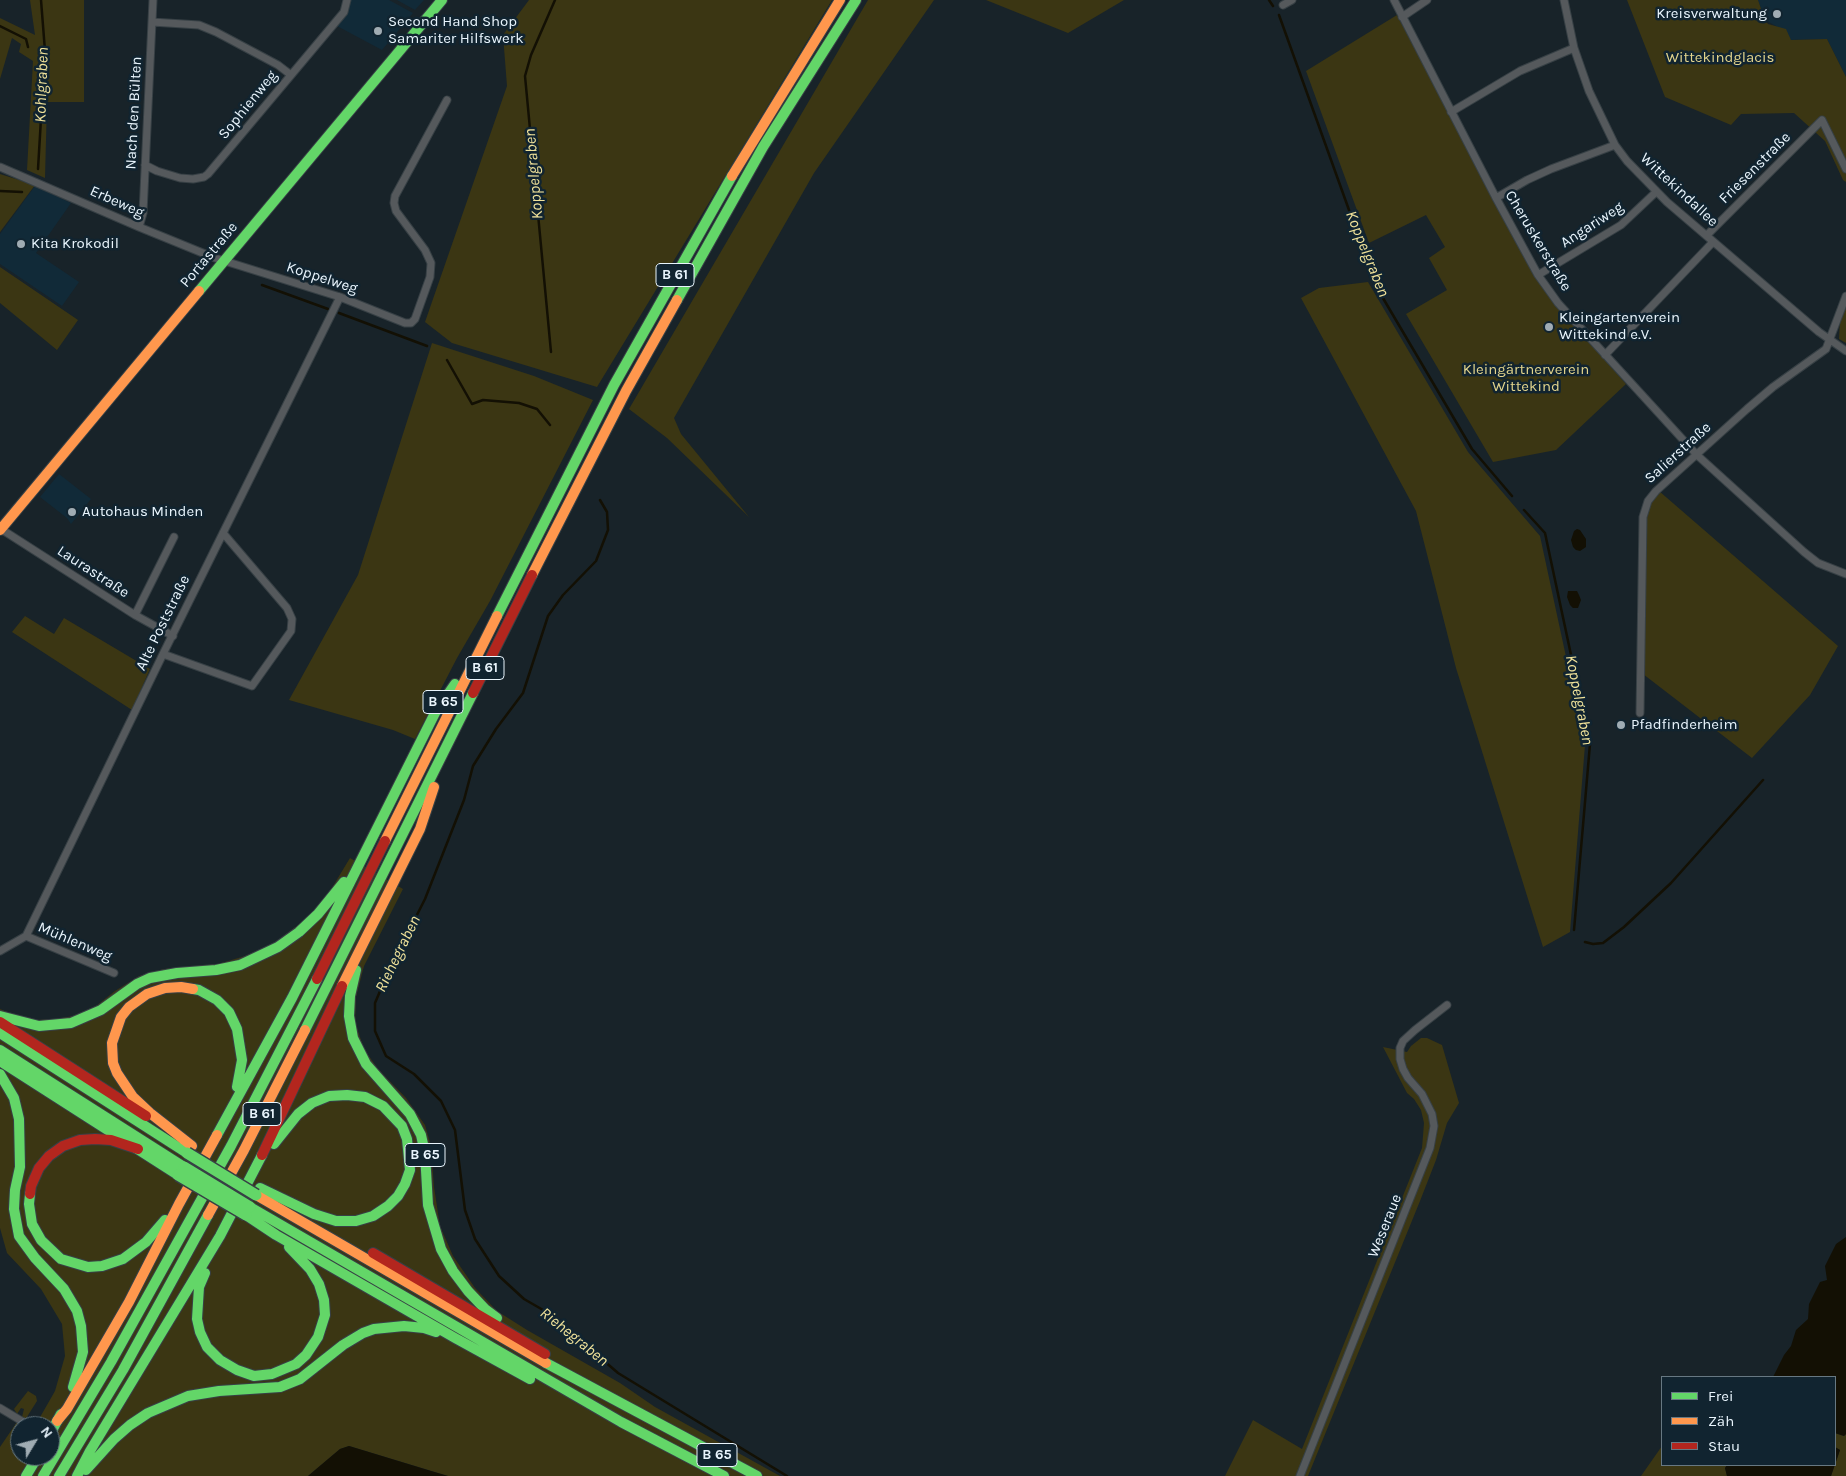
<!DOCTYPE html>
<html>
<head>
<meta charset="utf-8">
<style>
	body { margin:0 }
	#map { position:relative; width:1846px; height:1476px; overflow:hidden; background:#182329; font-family:Karla,sans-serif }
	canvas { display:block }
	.legend { position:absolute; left:1661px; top:1376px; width:175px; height:90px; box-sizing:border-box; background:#112430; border:1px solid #677882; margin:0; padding:6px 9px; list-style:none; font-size:15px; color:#e9f5fd }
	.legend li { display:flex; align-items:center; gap:10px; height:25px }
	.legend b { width:25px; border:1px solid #677882 }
	.north { position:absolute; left:10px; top:1416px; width:50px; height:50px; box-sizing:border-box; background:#112430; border:1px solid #677882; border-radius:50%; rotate:53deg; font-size:14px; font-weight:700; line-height:20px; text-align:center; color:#e9f5fd }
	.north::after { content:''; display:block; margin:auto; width:18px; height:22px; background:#a0acb3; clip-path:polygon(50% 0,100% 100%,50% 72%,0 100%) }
</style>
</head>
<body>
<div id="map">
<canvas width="1846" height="1476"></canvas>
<ul class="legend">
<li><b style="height:6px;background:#63d668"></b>Frei</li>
<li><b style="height:6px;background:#ff974d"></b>Zäh</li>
<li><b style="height:6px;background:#b3261e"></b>Stau</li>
</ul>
<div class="north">N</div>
</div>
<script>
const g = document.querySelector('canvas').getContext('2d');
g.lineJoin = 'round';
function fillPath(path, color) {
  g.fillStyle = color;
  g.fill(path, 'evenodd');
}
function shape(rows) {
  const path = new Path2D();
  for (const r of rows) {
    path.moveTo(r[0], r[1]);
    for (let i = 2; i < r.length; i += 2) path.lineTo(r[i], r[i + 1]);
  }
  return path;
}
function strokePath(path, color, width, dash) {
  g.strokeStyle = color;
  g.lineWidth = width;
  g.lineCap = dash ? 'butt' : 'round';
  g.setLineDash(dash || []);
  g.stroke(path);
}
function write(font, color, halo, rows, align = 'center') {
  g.font = font + ' Karla,sans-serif';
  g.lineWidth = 5;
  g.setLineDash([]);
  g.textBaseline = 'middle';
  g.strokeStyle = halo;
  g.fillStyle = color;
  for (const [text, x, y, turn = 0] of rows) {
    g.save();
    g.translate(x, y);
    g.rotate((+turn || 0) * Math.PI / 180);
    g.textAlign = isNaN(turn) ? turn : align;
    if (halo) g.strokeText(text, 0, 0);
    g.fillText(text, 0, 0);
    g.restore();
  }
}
const built = shape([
	[351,0,389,0,413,13,382,50,337,26,347,14],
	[397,0,424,0,415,10],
	[1758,0,1846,0,1846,77,1827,39,1791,40,1776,26,1765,20],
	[35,186,71,203,36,253,79,282,62,306,0,264,0,234],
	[59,474,91,499,71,524,67,518,40,497]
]);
const green = shape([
	[30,0,84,0,84,102,47,102,45,178,27,170,33,61,19,52,21,44,12,38,0,79,0,18,35,35],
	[529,0,832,0,597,387,452,343,425,322,507,86,503,35],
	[868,0,934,0,814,173,674,418,681,434,749,517,667,438,629,409],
	[986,0,1124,0,1068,33],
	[1627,0,1758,0,1765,20,1768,24,1786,29,1791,40,1827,39,1846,77,1846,182,1843,180,1825,141,1794,113,1741,114,1731,125,1665,97],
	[1397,15,1534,272,1554,302,1626,384,1556,450,1493,462,1406,314,1447,290,1429,258,1445,247,1426,215,1369,243,1306,71],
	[0,174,35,185,0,232],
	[0,267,78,320,57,350,0,303],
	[1368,282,1468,452,1540,536,1585,745,1570,932,1543,947,1456,668,1416,511,1301,298,1319,288],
	[1846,305,1846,343,1839,339,1840,321],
	[432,343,534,376,593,400,490,601,457,658,415,739,393,730,289,700,358,575],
	[1659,491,1838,646,1810,695,1752,758,1643,674,1647,507],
	[25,616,54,634,64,618,150,669,132,710,12,632],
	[350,858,403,889,364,966,356,997,355,1022,364,1049,378,1069,406,1098,425,1125,431,1146,434,1187,440,1226,453,1256,475,1288,497,1311,527,1330,620,1383,655,1407,780,1476,448,1476,349,1446,340,1449,308,1476,0,1476,0,1447,17,1422,24,1426,20,1426,20,1456,50,1456,50,1426,35,1426,55,1391,65,1356,62,1324,41,1289,7,1253,0,1228,0,1009,12,1014,37,1020,56,1019,73,1016,96,1006,115,991,139,976,164,969,218,964,245,956,273,944,310,916,327,896],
	[1421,1038,1427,1038,1442,1045,1459,1103,1447,1123,1436,1160,1420,1201,1308,1476,1225,1476,1253,1420,1302,1449,1422,1148,1424,1123,1421,1110,1414,1099,1407,1093,1383,1047,1407,1052,1411,1046],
	[28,1391,36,1396,37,1401,25,1420,22,1417,24,1409,21,1408,17,1414,14,1409],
	[1835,1433,1844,1436,1846,1434,1846,1476,1831,1476,1840,1450,1835,1447],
	[1662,1446,1662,1465,1727,1465,1725,1468,1727,1476,1641,1476]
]);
const water = shape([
	[1577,529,1580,530,1586,539,1586,547,1580,551,1576,550,1573,547,1571,540,1574,531],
	[1568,591,1577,591,1579,595,1581,600,1578,608,1573,608,1570,605,1567,597],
	[1846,1237,1846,1434,1844,1436,1835,1433,1835,1377,1773,1377,1784,1355,1791,1346,1796,1330,1808,1319,1809,1304,1820,1282,1827,1280,1825,1266,1836,1244],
	[349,1446,431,1471,448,1476,308,1476,340,1449],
	[1835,1447,1840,1450,1831,1476,1727,1476,1725,1468,1727,1465,1835,1465]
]);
const stream = shape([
	[1269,0,1273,6],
	[1279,15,1377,288,1472,449,1512,496],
	[0,26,26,39,28,47],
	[38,169,45,51,41,0],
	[0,191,22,192],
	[262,285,328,309],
	[339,313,427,346],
	[551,352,525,76,531,55,555,0],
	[447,360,472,404,483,400,519,403,537,409,550,425],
	[600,500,607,512,608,530,596,561,563,595,548,616,523,693,496,729,473,766,464,800,425,899,389,970,375,1003,375,1031,386,1056,414,1074,441,1101,455,1130,465,1210,475,1239,499,1276,524,1299,550,1314,618,1373,787,1476],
	[1524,510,1545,533,1590,744,1574,930],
	[1585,942,1593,944,1603,943,1624,927,1671,883,1763,780]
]);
const street = shape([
	[1394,0,1495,196,1538,275,1558,303,1697,455,1804,552,1818,563,1846,574],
	[1564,0,1574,48,1589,91,1615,145,1627,161,1667,202,1819,332,1846,351],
	[1283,5,1292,0],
	[1402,17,1427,0],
	[152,22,199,25,216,32,278,65,291,75],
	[1451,112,1520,71,1574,48],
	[145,165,157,171,180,178,193,179,204,177,208,174,344,12,347,0],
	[0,167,139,227,215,258,340,297,405,323,411,323,415,319,430,277,431,263,425,250,396,211,394,203,395,196,447,100],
	[1496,198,1527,180,1551,169,1615,145],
	[139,227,143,213,153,0],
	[1707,235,1822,120,1846,169],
	[1538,275,1621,225,1656,192],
	[1605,355,1713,242],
	[1,529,135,615,173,636],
	[135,615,174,537],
	[163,654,252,686,291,631,292,619,287,608,223,533],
	[1640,713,1643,517,1648,501,1656,491,1747,409,1773,387,1826,349,1846,296],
	[26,936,114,973],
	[0,951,26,936,163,654,340,297],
	[0,1408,25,1423],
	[1300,1476,1430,1148,1434,1126,1432,1114,1422,1094,1408,1078,1403,1069,1400,1059,1400,1048,1403,1041,1415,1030,1447,1005]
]);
const fast = shape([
	[199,291,442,0],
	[677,300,763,147,856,0],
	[497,616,614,385,732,176],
	[356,970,350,996,349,1016,353,1038,366,1064,410,1114,421,1135,425,1153,428,1205,441,1249,453,1271,468,1291,485,1309,497,1318],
	[193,989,199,990,217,1000,229,1012,237,1029,242,1060,237,1087],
	[0,1016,39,1026,71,1023,101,1010,137,984,150,978,177,973,216,970,240,965,278,947,299,932,318,914,344,882],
	[305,1030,473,693],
	[0,1033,187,1153],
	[0,1050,184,1167],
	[0,1061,178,1175],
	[0,1074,14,1098,19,1119,20,1167,15,1190,14,1209,19,1236,35,1258,64,1289,77,1311,81,1326,83,1352,73,1387],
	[217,1135,292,998,435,713,455,684],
	[260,1188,314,1214,336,1221,356,1221,373,1216,388,1206,398,1196,405,1184,410,1170,407,1139,402,1126,383,1106,365,1097,347,1095,329,1096,312,1103,298,1114,274,1144],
	[30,1194,29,1204,32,1224,41,1240,61,1259,88,1267,102,1266,123,1259,146,1242,165,1220],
	[250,1207,621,1422,724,1476],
	[246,1215,276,1235,455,1338,530,1379],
	[205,1273,199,1287,197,1319,200,1332,207,1347,220,1360,237,1370,254,1376,272,1374,296,1364,306,1355,318,1337,325,1315,324,1300,319,1284,310,1269,289,1247],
	[546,1363,757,1476],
	[50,1434,61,1414],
	[86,1470,114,1439,130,1425,148,1413,188,1396,219,1391,280,1387,300,1379,343,1345,363,1333,374,1329,404,1326,424,1328,436,1332],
	[26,1476,38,1456],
	[43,1476,111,1362,231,1146,317,979],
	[59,1476,123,1370,208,1215],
	[77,1476,90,1451,220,1236,262,1155]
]);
const slow = shape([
	[732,176,840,0],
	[0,530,199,291],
	[532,575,626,391,677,300],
	[385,841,497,616],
	[342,986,420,829,434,787],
	[192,1146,150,1113,133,1097,117,1073,113,1063,112,1043,121,1017,129,1007,147,994,165,988,181,987,193,989],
	[256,1195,546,1363],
	[208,1215,244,1150,305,1030],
	[57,1421,67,1409,129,1302,179,1204,217,1135]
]);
const jam = shape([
	[473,693,532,575],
	[317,979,385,841],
	[0,1022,146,1116],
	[262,1155,342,986],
	[30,1194,31,1186,39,1168,49,1156,63,1146,80,1140,95,1139,111,1140,138,1149],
	[373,1253,545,1354]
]);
const fastBridge = shape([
	[187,1153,256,1195],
	[184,1167,250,1207],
	[178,1175,246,1215]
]);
const markers = [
	[1777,14,5,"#a0acb3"],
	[378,31,5,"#a0acb3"],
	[21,244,5,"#a0acb3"],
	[1549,327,5,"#a0acb3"],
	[72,512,5,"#a0acb3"],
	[1621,725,5,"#a0acb3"]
];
const shields = [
	[675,275,38],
	[485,668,38],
	[443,702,40],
	[262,1114,38],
	[425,1155,40],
	[717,1455,40]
];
const shieldNames = [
	["B 61",675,275],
	["B 61",485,668],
	["B 65",443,702],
	["B 61",262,1114],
	["B 65",425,1155],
	["B 65",717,1455]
];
const poiNames = [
	["Kreisverwaltung",1767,14,"right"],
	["Second Hand Shop",388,22],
	["Samariter Hilfswerk",388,39],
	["Kita Krokodil",31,244],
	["Kleingartenverein",1559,318],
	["Wittekind e.V.",1559,335],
	["Autohaus Minden",82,512],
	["Pfadfinderheim",1631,725]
];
const parkNames = [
	["Wittekindglacis",1720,58],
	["Kleingärtnerverein",1526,370],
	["Wittekind",1526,387]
];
const streetNames = [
	["Sophienweg",248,105,-51],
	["Nach den Bülten",134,113,-87],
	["Friesenstraße",1755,168,-45],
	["Wittekindallee",1679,190,43],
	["Erbeweg",117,202,24],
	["Angariweg",1592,225,-33],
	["Cheruskerstraße",1538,241,59],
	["Portastraße",209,255,-50],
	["Koppelweg",322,278,18],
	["Salierstraße",1678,453,-42],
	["Laurastraße",93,572,33],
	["Alte Poststraße",163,623,-64],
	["Mühlenweg",75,942,23],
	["Weseraue",1385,1226,-68]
];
const waterNames = [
	["Kohlgraben",42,85,-88],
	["Koppelgraben",534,174,-95],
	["Koppelgraben",1367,254,68],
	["Koppelgraben",1579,700,79],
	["Riehegraben",398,954,-64],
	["Riehegraben",574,1337,39]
];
fillPath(built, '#112a38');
fillPath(green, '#3b3613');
fillPath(water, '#131004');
strokePath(stream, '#131004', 2.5);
strokePath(street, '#374045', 9);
strokePath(fast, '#374045', 12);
strokePath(slow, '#374045', 12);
strokePath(jam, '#374045', 12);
strokePath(street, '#55595c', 7);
strokePath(fast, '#63d668', 10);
strokePath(slow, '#ff974d', 10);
strokePath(jam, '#b3261e', 10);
strokePath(fastBridge, '#374045', 14, []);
strokePath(fastBridge, '#63d668', 11);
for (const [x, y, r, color] of markers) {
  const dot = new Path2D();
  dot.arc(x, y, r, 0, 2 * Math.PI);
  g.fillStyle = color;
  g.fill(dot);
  strokePath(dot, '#112430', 2);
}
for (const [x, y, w] of shields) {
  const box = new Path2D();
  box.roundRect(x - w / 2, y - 11.5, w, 23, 4);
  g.fillStyle = '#112430';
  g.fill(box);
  strokePath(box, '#e9f5fd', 1);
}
write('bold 14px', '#e9f5fd', null, shieldNames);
write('15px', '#e9f5fd', '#112430', poiNames, 'left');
write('15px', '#e3d58d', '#112430', parkNames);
write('15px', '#e9f5fd', '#112430', streetNames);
write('italic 16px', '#f0e29a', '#112430', waterNames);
</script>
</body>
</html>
